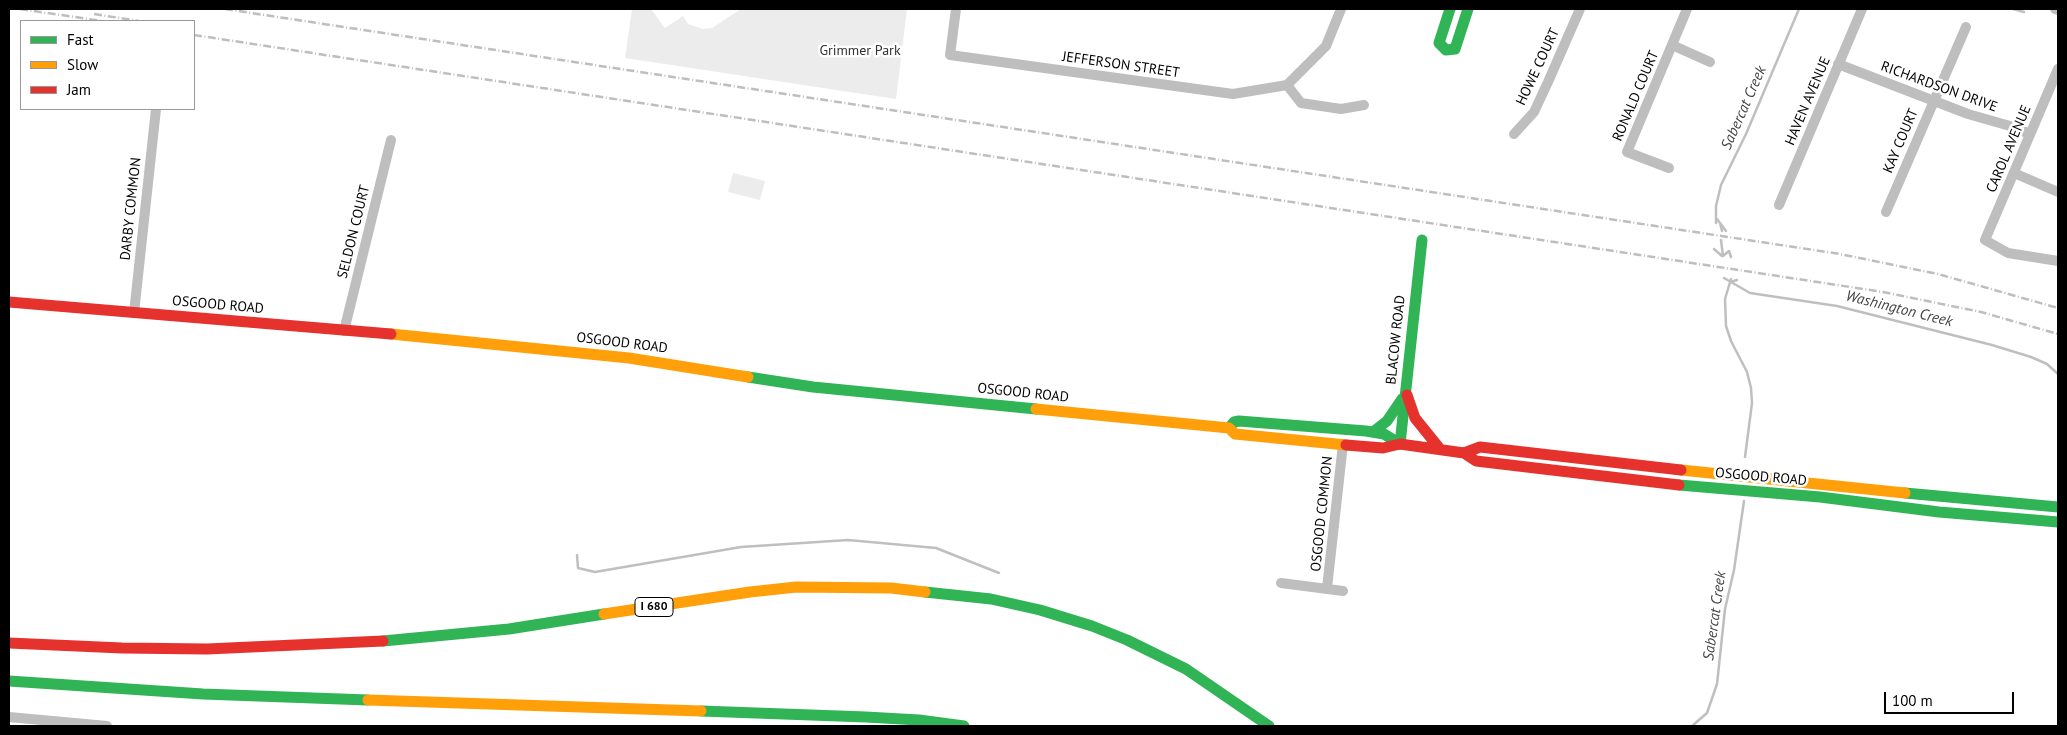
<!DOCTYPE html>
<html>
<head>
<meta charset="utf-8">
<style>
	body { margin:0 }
	#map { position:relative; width:2067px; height:735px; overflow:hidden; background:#fff; font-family:"PT Sans",sans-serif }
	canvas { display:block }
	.frame { position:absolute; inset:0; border:10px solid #000; pointer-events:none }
	.legend { position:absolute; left:20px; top:20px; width:175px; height:90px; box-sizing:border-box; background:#fff; border:1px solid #999; margin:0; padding:6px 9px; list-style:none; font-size:15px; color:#000 }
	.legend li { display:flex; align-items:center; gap:10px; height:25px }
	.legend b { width:25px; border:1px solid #999 }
	.scale { position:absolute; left:1884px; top:692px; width:130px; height:22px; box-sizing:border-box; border:2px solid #000; border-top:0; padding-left:6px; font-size:15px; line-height:18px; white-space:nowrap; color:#000; -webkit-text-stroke:4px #fff; paint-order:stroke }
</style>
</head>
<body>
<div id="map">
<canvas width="2067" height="735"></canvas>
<div class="frame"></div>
<ul class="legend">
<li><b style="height:6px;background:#30b455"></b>Fast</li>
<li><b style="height:6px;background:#ff9f0a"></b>Slow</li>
<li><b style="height:6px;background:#e5322d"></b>Jam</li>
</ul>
<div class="scale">100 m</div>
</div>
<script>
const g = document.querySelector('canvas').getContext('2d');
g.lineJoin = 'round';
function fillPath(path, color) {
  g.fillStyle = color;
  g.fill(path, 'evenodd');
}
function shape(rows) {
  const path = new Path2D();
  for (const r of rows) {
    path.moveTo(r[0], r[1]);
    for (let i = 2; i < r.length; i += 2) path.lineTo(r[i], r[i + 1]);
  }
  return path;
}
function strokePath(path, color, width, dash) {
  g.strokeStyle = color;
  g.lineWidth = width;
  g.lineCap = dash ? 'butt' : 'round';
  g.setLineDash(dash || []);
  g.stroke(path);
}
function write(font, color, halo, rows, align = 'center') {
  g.font = font + ' "PT Sans",sans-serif';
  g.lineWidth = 5;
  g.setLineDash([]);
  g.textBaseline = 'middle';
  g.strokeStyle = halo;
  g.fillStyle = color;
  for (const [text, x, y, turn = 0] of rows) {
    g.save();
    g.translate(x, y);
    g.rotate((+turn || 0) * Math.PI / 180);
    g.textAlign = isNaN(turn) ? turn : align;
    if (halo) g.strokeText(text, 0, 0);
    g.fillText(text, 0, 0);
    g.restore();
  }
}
const green = shape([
	[632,9,651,9,665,28,683,16,688,24,703,29,712,28,741,9,907,9,896,99,625,58],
	[733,173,765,181,760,200,728,192]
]);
const stream = shape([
	[2013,9,2024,12],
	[1717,219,1726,231],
	[1716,223,1716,206,1721,185,1746,134,1799,9],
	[1720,223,1722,231],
	[1721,240,1723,256],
	[1714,249,1722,256],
	[1723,256,1729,251,1731,257],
	[1724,278,1750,293,1837,306,1992,345,2031,357,2047,364,2058,374],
	[1731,279,1725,299,1726,326,1731,341,1747,372,1751,388,1752,403,1745,457],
	[1730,282,1737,280],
	[577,555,578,568,595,572,741,547,848,540,936,548,999,573],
	[1692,726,1707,713,1717,684,1725,609,1734,570,1744,501]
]);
const street = shape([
	[956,9,950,55,1233,94,1287,85],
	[2055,9,2058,10],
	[1672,45,1710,62],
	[1838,64,1968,114,2010,126,2030,134],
	[2058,69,1985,240,2008,253,2058,261],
	[1287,85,1326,46,1341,9],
	[1287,85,1301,103,1341,109,1364,105],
	[1514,134,1534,112,1548,82,1580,9],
	[1669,168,1627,152,1687,9],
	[2014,173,2058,192],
	[1779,205,1862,9],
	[1886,212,1966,27],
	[134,313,156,109],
	[344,331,391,140],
	[1281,583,1343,591],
	[1327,588,1343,444],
	[9,717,107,726]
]);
const fast = shape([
	[1450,9,1439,43,1446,50,1455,49,1468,9],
	[748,377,813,387,1036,409],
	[1229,428,1234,422,1239,421,1366,431,1384,434,1400,444],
	[1373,432,1387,421,1402,399],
	[1400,444,1422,240],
	[1679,485,1820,497,1939,512,2058,522],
	[1905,493,2058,507],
	[925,592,991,599,1040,610,1092,626,1127,640,1186,669,1269,726],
	[383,641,509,629,604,614],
	[9,681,203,694,368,700],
	[701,711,866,717,919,720,964,726]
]);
const slow = shape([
	[391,334,629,358,748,377],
	[1036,409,1229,428,1235,434,1346,445],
	[1681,470,1905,493],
	[604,614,750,592,796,587,891,588,925,592],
	[368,700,701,711]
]);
const jam = shape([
	[9,302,391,334],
	[1407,395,1415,418,1440,449],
	[1346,445,1383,448,1400,444,1464,453,1476,461,1679,485],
	[1464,453,1480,447,1681,470],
	[9,643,122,648,207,649,383,641]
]);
const rail = shape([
	[20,9,102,21],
	[225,9,1840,254,1938,274,2058,308],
	[94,14,139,21],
	[194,35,1883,292,1981,312,2058,334]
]);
const shields = [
	[654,607,38]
];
const shieldNames = [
	["I 680",654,607]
];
const parkNames = [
	["Grimmer Park",860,51]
];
const streetNames = [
	["JEFFERSON STREET",1121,65,8],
	["HOWE COURT",1538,67,-65],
	["RICHARDSON DRIVE",1939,87,20],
	["RONALD COURT",1636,96,-67],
	["HAVEN AVENUE",1808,101,-67],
	["KAY COURT",1901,141,-67],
	["CAROL AVENUE",2009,149,-67],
	["DARBY COMMON",131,209,-84],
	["SELDON COURT",354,232,-76],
	["OSGOOD ROAD",218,305,5],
	["BLACOW ROAD",1396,340,-84],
	["OSGOOD ROAD",622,343,7],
	["OSGOOD ROAD",1023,393,6],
	["OSGOOD ROAD",1761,477,5],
	["OSGOOD COMMON",1322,514,-84]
];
const waterNames = [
	["Sabercat Creek",1744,108,-66],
	["Washington Creek",1899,309,14],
	["Sabercat Creek",1715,616,-82]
];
fillPath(green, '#ececec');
strokePath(stream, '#bfbfbf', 2.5);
strokePath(street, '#bebebe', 10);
strokePath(fast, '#30b455', 11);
strokePath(slow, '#ff9f0a', 11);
strokePath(jam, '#e5322d', 11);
strokePath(rail, '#bebebe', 2.5, [8, 2.5, 1, 2.5]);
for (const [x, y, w] of shields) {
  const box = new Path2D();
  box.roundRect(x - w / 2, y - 9.5, w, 19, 4);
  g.fillStyle = '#fff';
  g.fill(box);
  strokePath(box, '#000', 1);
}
write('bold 12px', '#000', null, shieldNames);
write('14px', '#333', '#fff', parkNames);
write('14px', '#000', '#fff', streetNames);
write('italic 15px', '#444', '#fff', waterNames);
</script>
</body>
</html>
